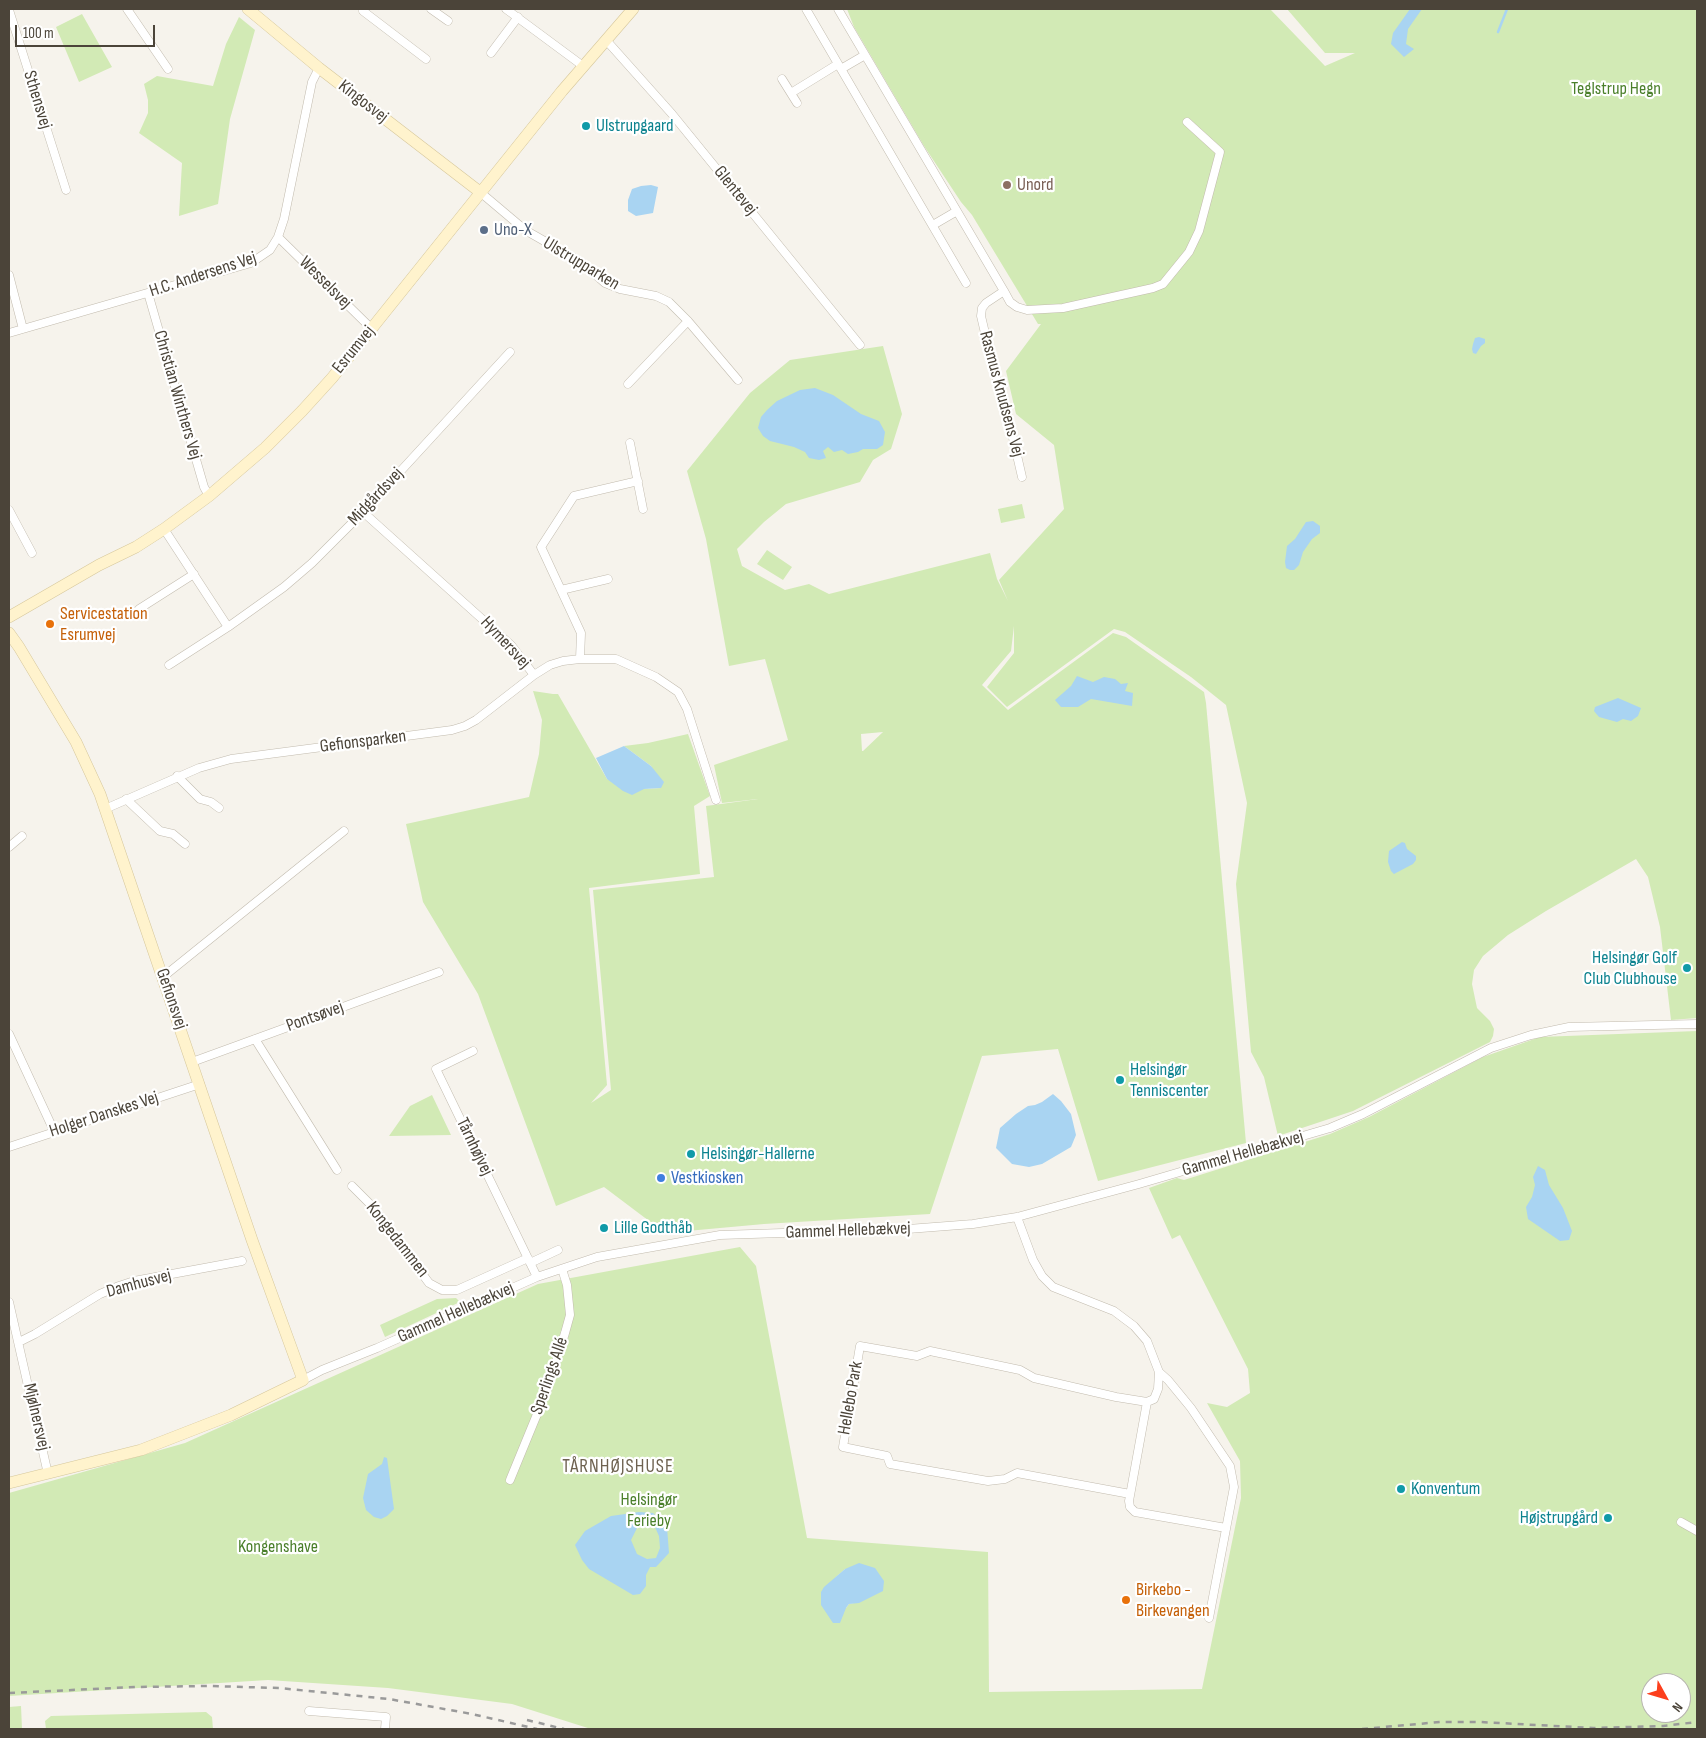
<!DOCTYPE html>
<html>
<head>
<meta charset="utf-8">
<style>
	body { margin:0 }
	#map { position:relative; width:1706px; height:1738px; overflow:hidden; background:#f6f3ec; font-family:"Sofia Sans Condensed",sans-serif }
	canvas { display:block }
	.frame { position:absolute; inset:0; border:10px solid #4b4439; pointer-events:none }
	.north { position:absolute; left:1641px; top:1673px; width:50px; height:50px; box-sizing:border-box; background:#fff; border:1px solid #b7b4b0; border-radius:50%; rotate:129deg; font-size:14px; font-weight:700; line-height:20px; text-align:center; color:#4b4439 }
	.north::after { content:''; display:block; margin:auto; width:18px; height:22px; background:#fc3f1d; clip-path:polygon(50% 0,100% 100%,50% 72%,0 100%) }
	.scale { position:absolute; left:15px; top:25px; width:140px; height:22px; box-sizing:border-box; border:2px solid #4b4439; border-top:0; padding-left:6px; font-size:15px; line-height:18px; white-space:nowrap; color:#4b4439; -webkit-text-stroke:4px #fff; paint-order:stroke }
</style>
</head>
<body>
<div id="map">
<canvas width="1706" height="1738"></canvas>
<div class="frame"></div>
<div class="north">N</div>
<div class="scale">100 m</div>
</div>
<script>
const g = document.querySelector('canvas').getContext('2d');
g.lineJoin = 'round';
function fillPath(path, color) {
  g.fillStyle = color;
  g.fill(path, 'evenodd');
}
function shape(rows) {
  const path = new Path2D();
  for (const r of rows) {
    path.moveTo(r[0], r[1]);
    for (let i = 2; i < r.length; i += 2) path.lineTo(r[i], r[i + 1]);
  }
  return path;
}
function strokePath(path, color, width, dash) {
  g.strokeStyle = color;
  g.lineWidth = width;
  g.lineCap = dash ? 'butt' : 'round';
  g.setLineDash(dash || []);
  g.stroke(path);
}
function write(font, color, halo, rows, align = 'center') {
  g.font = font + ' "Sofia Sans Condensed",sans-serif';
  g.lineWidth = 4.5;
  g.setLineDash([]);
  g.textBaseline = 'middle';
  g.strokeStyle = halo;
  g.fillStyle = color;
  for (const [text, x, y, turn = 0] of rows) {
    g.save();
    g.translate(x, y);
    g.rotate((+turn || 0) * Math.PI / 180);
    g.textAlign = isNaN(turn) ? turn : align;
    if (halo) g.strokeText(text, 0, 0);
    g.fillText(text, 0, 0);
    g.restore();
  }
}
const green = shape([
	[847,9,1270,9,1325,66,1355,53,1325,53,1287,9,1697,9,1697,1018,1671,1020,1660,927,1648,877,1636,859,1546,911,1508,935,1483,956,1474,970,1472,984,1477,1008,1490,1021,1494,1029,1493,1036,1490,1042,1353,1111,1278,1136,1264,1077,1251,1052,1236,884,1247,803,1226,705,1191,677,1125,632,1114,629,1007,707,987,687,1014,653,1014,626,1011,651,982,685,1008,710,1113,633,1126,637,1204,692,1206,703,1246,1143,1098,1181,1058,1049,982,1056,930,1214,764,1224,665,1233,604,1187,556,1206,478,994,423,902,406,824,529,797,539,754,542,720,533,691,553,694,558,694,607,779,644,789,661,788,651,766,624,746,648,743,688,734,710,796,694,806,700,874,589,888,607,1085,591,1103,611,1090,593,890,714,877,706,806,758,799,722,803,714,765,788,740,765,659,729,666,706,539,687,471,750,393,790,360,883,346,902,414,891,449,873,460,860,482,786,504,764,522,737,549,742,566,785,590,809,584,829,594,990,553,997,579,1008,601,999,580,1064,509,1054,445,1016,414,1006,371,1041,324,1038,324,972,215,961,202,924,146,854,27],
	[883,732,863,751,862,751,861,734],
	[82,14,112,67,79,82,56,27],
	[239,17,255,30,230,119,218,204,179,216,182,163,139,133,148,113,148,100,144,84,157,76,213,86,226,44],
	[1022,504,1025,518,1001,523,998,509],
	[767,550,792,567,783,580,757,564],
	[1697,1031,1697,1729,591,1729,512,1704,388,1688,268,1680,9,1696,9,1493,185,1443,538,1284,740,1247,756,1266,807,1538,988,1552,989,1692,1202,1689,1241,1498,1240,1461,1207,1403,1227,1407,1250,1393,1248,1369,1180,1235,1172,1239,1149,1188,1177,1178,1184,1180,1330,1134,1369,1117,1483,1057,1540,1037],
	[845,1569,859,1602,849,1604,846,1608,835,1578],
	[1651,1683,1681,1683,1681,1713,1651,1713],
	[432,1095,451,1135,389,1136,410,1106],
	[456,1298,460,1302,385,1337,380,1325,437,1299],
	[21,1706,22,1729,9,1729,9,1707],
	[206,1712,212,1717,213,1729,46,1729,45,1721,51,1716]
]);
const water = shape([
	[1410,9,1422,9,1408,29,1406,44,1414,49,1404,57,1391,44,1393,33],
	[651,185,658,187,653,213,636,216,628,211,628,200,632,189,641,186],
	[1479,337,1485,339,1485,343,1481,346,1476,354,1473,353,1472,349,1473,344,1475,338],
	[815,388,833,395,861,414,879,421,885,432,883,445,877,449,863,449,858,452,848,454,842,450,834,452,828,447,823,451,826,458,819,460,809,458,805,452,794,447,770,441,763,436,758,428,761,417,767,410,777,401,800,390],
	[1313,521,1320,526,1320,533,1312,539,1303,552,1299,565,1294,570,1290,570,1286,568,1285,562,1287,546,1295,539,1306,522],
	[1077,676,1093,682,1104,677,1115,679,1121,684,1128,683,1125,691,1133,693,1132,706,1091,699,1078,707,1061,707,1055,700,1071,686],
	[1618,698,1641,708,1638,716,1631,721,1623,719,1617,722,1599,717,1594,711,1595,707],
	[624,746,651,766,664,782,661,788,644,789,632,795,623,791,607,779,596,758],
	[1402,842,1405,843,1407,849,1416,856,1416,860,1413,864,1394,874,1391,871,1388,862,1389,851],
	[1053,1094,1061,1101,1071,1114,1076,1135,1071,1147,1042,1164,1029,1167,1012,1164,996,1148,1000,1128,1016,1114,1028,1106,1035,1105,1042,1102],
	[1538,1166,1545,1170,1549,1185,1563,1208,1572,1231,1569,1240,1560,1241,1528,1219,1526,1207,1532,1197,1535,1185,1533,1177],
	[384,1457,387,1458,394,1509,387,1516,381,1519,374,1517,366,1510,363,1498,368,1474,382,1464],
	[639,1512,653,1513,667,1527,669,1553,656,1567,650,1567,646,1575,646,1586,640,1594,633,1595,589,1569,582,1560,575,1545,585,1531,611,1516],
	[645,1525,654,1525,659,1536,660,1548,656,1558,647,1559,637,1554,631,1540,637,1528],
	[859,1563,875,1568,884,1581,883,1591,859,1603,849,1604,846,1608,840,1623,833,1623,821,1605,821,1592,824,1587,845,1569]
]);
const stream = shape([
	[1498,32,1507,9]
]);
const street = shape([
	[127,9,168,69],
	[431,9,448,21],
	[506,9,583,66],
	[806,9,966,283],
	[838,9,1004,291,1010,302,1017,307,1027,310,1063,308,1153,288,1163,284,1189,252,1199,231,1220,152,1187,122],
	[9,10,66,190],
	[363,11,426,59],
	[606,40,672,114,860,345],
	[491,53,518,17],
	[841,69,865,55],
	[782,79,797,103],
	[791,93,838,64],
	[480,192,525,230,581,262,605,283,620,289,656,296,669,302,688,321,738,380],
	[933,225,957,211],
	[278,237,372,329],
	[9,275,23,329],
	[1004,291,986,303,982,308,981,316,993,367,1007,412,1022,477],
	[148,293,204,487,209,496],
	[9,333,251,263,270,250,278,237,284,219,312,82,319,68],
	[628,384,688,321],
	[630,443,643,509],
	[9,510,32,553],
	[363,512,511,645,534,675],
	[164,529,228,627],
	[561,590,608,579],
	[139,609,194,574],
	[580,659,581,633,541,547,574,496,638,481],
	[169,665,228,627,284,587,312,563,363,512,510,352],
	[177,776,200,799,211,802,219,808],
	[126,799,160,831,173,834,185,844],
	[105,809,199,768,231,759,452,730,465,726,476,720,534,675,550,665,563,661,580,659,616,659,656,677,678,692,687,709,716,800],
	[9,847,22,836],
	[163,977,344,831],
	[9,1034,54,1131],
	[255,1039,337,1170],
	[473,1051,436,1069,537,1277],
	[192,1062,439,972],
	[9,1147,200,1084],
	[352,1186,372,1206,429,1283,442,1290,457,1290,528,1258],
	[1017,1217,1033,1260,1042,1276,1053,1287,1114,1311,1134,1326,1147,1341,1159,1372,1158,1389,1154,1399,1147,1402,1116,1397,1034,1378,1020,1370,930,1351,917,1356,860,1346,843,1447,887,1456,890,1464,988,1481,1005,1479,1017,1473,1130,1494],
	[530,1263,558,1250],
	[9,1302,48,1474],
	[19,1342,35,1334,100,1294,119,1286,134,1281,242,1261],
	[1159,1372,1168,1380,1191,1408,1230,1466,1234,1487,1209,1618],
	[303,1380,322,1370,377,1348,537,1277,597,1257,720,1235,908,1229,973,1224,1017,1217,1139,1184,1330,1128,1363,1114,1491,1048,1531,1035,1569,1027,1697,1024],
	[1147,1402,1129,1501,1130,1507,1135,1512,1226,1528],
	[510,1480,547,1390,565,1333,570,1315,567,1285,562,1269],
	[1681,1522,1697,1531],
	[309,1711,386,1717,385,1729]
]);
const secondary = shape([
	[248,9,319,68,480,192],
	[9,617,99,565,136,547,164,529,209,496,265,448,302,411,332,378,562,91,633,9],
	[9,633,19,647,76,742,100,794,252,1240,303,1380,231,1415,141,1450,9,1483]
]);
const rail = shape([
	[9,1693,135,1687,210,1686,279,1688,389,1699,472,1714,537,1729],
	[527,1720,564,1729],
	[1362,1729,1440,1722,1480,1722,1593,1728,1663,1726,1697,1722]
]);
const markers = [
	[586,126,5,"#0f9aa8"],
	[1007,185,5,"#8d6e63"],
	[484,230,5,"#5c6f8a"],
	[50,624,5,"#e8710a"],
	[1687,968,5,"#0f9aa8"],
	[1120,1080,5,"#0f9aa8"],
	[691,1154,5,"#0f9aa8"],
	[661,1178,5,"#3f7fe0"],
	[604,1228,5,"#0f9aa8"],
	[1401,1489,5,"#0f9aa8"],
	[1608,1518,5,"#0f9aa8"],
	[1126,1600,5,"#e8710a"]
];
const parkNames = [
	["Teglstrup Hegn",1616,89],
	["Helsingør",649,1500],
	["Ferieby",649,1521],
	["Kongenshave",278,1547]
];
const streetNames = [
	["Sthensvej",37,100,73],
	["Kingosvej",363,102,38],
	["Glentevej",735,191,51],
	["Ulstrupparken",581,264,31],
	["H.C. Andersens Vej",203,275,-18],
	["Wesselsvej",325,283,45],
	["Esrumvej",354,350,-51],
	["Rasmus Knudsens Vej",1001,394,75],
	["Christian Winthers Vej",177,395,74],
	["Midgårdsvej",376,497,-47],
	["Hymersvej",505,643,47],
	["Gefionsparken",363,742,-7],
	["Gefionsvej",171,999,71],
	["Pontsøvej",315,1017,-20],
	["Holger Danskes Vej",104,1115,-18],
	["Tårnhøjvej",474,1147,64],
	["Gammel Hellebækvej",1243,1154,-16],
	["Gammel Hellebækvej",848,1231,-2],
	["Kongedammen",397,1240,52],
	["Damhusvej",139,1284,-15],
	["Gammel Hellebækvej",456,1313,-24],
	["Sperlings Allé",550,1376,-71],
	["Hellebo Park",851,1398,-80],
	["Mjølnersvej",36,1417,77]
];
const cultureNames = [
	["Ulstrupgaard",596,126],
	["Helsingør Golf",1677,958,"right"],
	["Club Clubhouse",1677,979,"right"],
	["Helsingør",1130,1070],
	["Tenniscenter",1130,1091],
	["Helsingør-Hallerne",701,1154],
	["Lille Godthåb",614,1228],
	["Konventum",1411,1489],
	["Højstrupgård",1598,1518,"right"]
];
const educationNames = [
	["Unord",1017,185]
];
const serviceNames = [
	["Uno-X",494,230]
];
const foodNames = [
	["Servicestation",60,614],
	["Esrumvej",60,635],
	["Birkebo -",1136,1590],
	["Birkevangen",1136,1611]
];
const shopNames = [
	["Vestkiosken",671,1178]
];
const neighbourhoodNames = [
	["TÅRNHØJSHUSE",618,1467]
];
fillPath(green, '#d2eab5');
fillPath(water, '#a9d4f2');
strokePath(stream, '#a9d4f2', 2.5);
strokePath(street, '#c2bbae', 9);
strokePath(secondary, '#d6c79b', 12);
strokePath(street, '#fff', 8);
strokePath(secondary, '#fff3cd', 11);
strokePath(rail, '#9a9a9a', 2.5, [6, 6]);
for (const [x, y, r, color] of markers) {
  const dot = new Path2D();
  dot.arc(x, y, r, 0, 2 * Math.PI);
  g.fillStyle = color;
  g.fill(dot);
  strokePath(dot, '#fff', 2);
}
write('18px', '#4a7f2a', '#fff', parkNames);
write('18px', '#4b4439', '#fff', streetNames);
write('18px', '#0d838f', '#fff', cultureNames, 'left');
write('18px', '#785e54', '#fff', educationNames, 'left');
write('18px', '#4e5e75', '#fff', serviceNames, 'left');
write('18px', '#c56008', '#fff', foodNames, 'left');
write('18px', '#366cbe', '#fff', shopNames, 'left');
g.letterSpacing = '1px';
write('19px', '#6e6250', '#fff', neighbourhoodNames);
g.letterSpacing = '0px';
</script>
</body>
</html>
